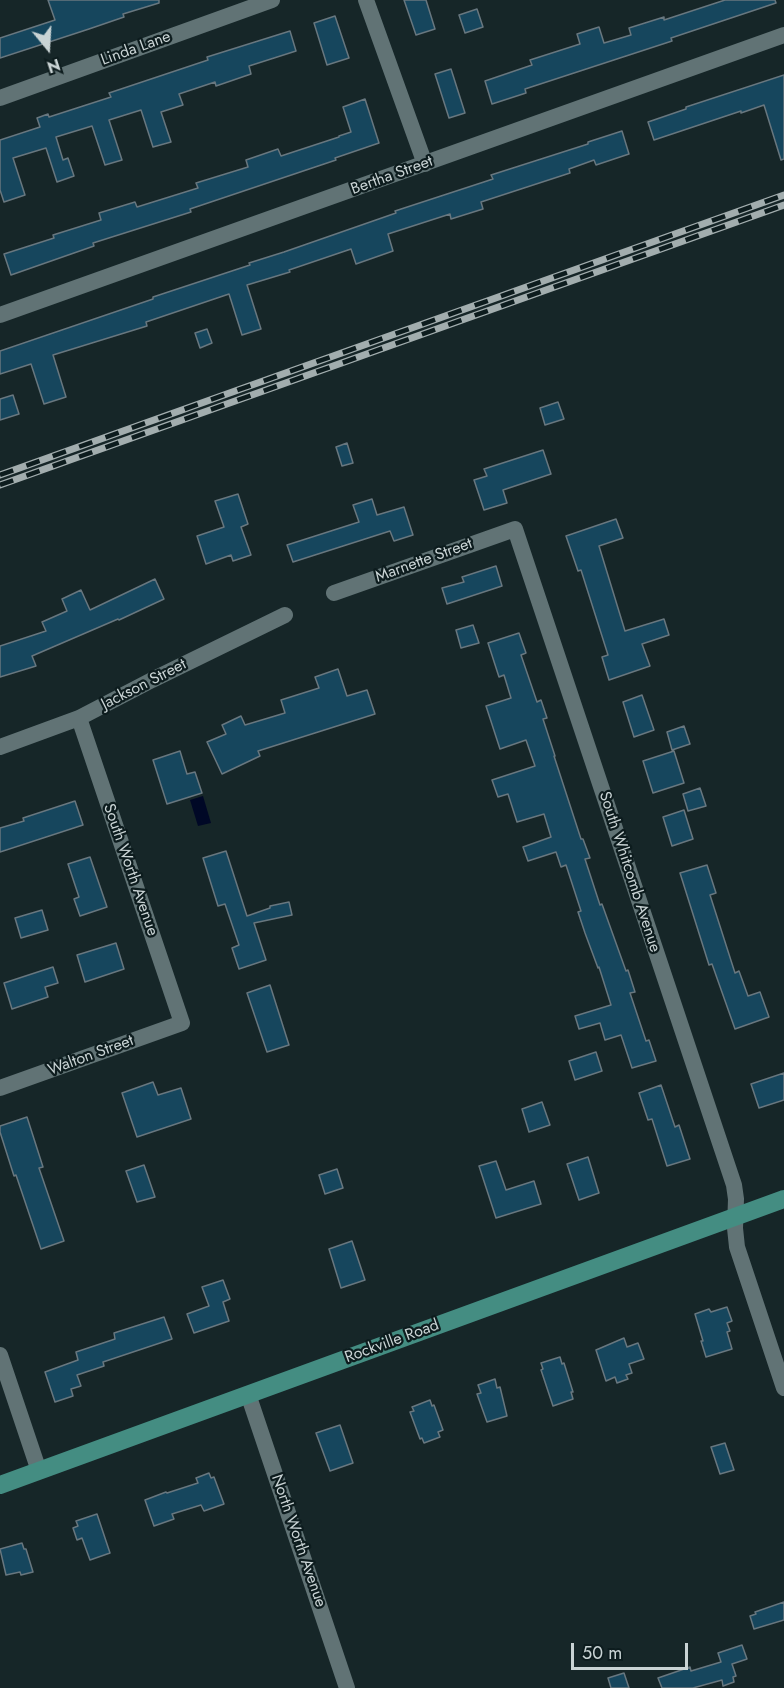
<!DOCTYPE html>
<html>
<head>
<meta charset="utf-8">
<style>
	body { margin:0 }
	#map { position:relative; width:784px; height:1688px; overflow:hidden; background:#162628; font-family:Jost,sans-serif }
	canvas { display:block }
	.north { position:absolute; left:18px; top:18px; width:60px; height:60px; -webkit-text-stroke:4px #0d1c1e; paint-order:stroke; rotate:162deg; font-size:16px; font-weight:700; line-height:24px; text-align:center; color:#c9d3d4 }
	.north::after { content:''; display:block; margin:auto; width:21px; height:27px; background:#c9d3d4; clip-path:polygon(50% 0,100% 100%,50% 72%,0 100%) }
	.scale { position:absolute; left:571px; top:1643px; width:117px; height:27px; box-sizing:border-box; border:3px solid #c9d3d4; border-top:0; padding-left:8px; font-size:18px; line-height:21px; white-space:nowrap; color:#c9d3d4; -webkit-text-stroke:4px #0d1c1e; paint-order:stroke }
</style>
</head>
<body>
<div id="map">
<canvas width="784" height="1688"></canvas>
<div class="north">N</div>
<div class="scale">50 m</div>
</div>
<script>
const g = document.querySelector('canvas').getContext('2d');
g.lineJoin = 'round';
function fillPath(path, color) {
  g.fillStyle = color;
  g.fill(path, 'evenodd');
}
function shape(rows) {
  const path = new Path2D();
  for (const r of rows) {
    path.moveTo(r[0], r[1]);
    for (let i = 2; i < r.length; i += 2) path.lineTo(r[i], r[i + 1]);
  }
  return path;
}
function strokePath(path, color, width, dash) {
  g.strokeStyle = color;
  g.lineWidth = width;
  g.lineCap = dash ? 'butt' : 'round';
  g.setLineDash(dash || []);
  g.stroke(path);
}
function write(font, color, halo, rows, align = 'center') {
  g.font = font + ' Jost,sans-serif';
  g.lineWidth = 4.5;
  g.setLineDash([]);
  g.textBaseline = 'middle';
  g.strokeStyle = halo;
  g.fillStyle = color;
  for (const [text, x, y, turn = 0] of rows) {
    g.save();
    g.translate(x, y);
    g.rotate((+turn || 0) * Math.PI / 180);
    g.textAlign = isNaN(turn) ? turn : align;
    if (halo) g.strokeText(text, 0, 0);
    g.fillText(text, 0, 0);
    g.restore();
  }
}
const water = shape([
	[203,796,211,823,198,826,190,800]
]);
const building = shape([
	[48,0,159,0,159,3,123,14,124,17,89,29,0,58,0,38,55,20,48,0],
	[404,0,426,0,435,29,416,35,404,0],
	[725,0,775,0,776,3,671,38,672,41,525,89,526,93,492,104,485,81,532,65,530,60,580,44,577,34,599,27,604,43,631,35,629,28,664,17,664,20,725,0],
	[477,9,483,27,465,33,459,15,477,9],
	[335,16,349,58,327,65,314,23,335,16],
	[290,31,296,51,249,66,251,74,216,86,215,82,179,94,183,105,161,112,171,142,153,147,141,110,109,120,122,160,105,165,92,126,56,137,63,160,68,158,74,176,57,182,46,148,13,158,25,195,4,202,0,190,0,140,40,127,37,118,48,114,49,117,111,97,109,93,208,60,207,57,290,31],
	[451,69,465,113,449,118,435,74,451,69],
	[784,75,784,159,781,160,764,105,741,113,741,111,654,140,648,122,686,109,686,107,784,75],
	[365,99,379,143,335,158,336,160,190,209,191,212,93,243,94,246,11,275,4,254,54,238,53,235,101,220,99,213,135,202,137,207,198,188,196,183,248,167,246,160,278,149,281,156,339,137,339,136,351,132,343,107,365,99],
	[622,131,629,154,596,165,594,160,569,169,570,173,481,202,483,209,451,219,450,214,388,234,393,251,356,264,351,249,289,270,290,272,247,285,261,329,242,335,229,294,146,322,147,326,53,355,66,397,44,404,31,364,0,374,0,351,153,299,153,297,250,265,249,263,284,252,396,213,395,211,493,179,491,175,588,144,588,142,622,131],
	[207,329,212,343,200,348,195,333,207,329],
	[13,395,19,414,0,420,0,399,13,395],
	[558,402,564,419,545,425,540,408,558,402],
	[347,443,353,463,342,466,336,447,347,443],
	[543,450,551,474,503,490,507,503,484,510,474,480,487,476,484,469,543,450],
	[238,494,248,524,241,527,251,555,233,561,231,555,206,564,197,536,224,527,215,501,238,494],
	[372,499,377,515,404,507,413,535,394,541,390,531,293,562,287,545,359,522,353,505,372,499],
	[616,519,623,538,599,546,625,631,664,619,669,635,642,644,650,666,609,680,602,657,608,655,581,570,578,571,566,536,616,519],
	[496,566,502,586,447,604,442,588,464,582,462,577,496,566],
	[155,579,164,599,119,620,118,619,32,656,36,666,0,677,0,646,46,631,42,622,67,611,62,599,81,590,90,610,155,579],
	[473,625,479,643,461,648,456,630,473,625],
	[519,633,526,653,521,655,537,702,541,700,547,718,543,719,555,756,554,756,581,839,583,839,590,858,585,859,600,905,602,904,626,971,628,970,635,992,630,993,646,1041,649,1040,656,1061,632,1068,621,1035,605,1040,600,1023,579,1029,575,1016,611,1005,599,967,598,968,585,933,578,912,581,911,566,865,561,867,556,852,528,861,523,847,551,837,544,814,517,822,508,794,498,797,492,780,535,766,526,740,500,749,486,706,511,698,504,675,499,677,488,643,519,633],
	[338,669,347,696,367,690,375,714,258,751,260,756,222,774,207,742,226,734,222,725,241,716,245,725,285,713,281,700,319,688,315,677,338,669],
	[642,695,654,730,634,737,623,702,642,695],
	[684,726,690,744,672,750,667,732,684,726],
	[180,751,187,774,195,772,202,793,167,804,153,760,180,751],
	[674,751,684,783,653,793,643,761,674,751],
	[700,788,706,806,688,811,683,794,700,788],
	[75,801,83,825,0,852,0,828,24,821,23,818,75,801],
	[684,810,693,839,672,846,663,817,684,810],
	[226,851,247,916,270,908,270,906,289,902,292,915,254,923,266,960,239,969,232,948,239,945,225,904,218,906,203,858,226,851],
	[90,857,107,907,80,916,74,899,79,897,68,864,90,857],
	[707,865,716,893,710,895,735,973,739,971,748,996,760,992,769,1017,735,1029,712,964,709,965,680,873,707,865],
	[42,910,48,930,21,938,15,918,42,910],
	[116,943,124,969,85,982,77,955,116,943],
	[53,967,58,983,45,987,48,997,12,1009,4,983,53,967],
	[270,985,289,1045,267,1052,247,993,270,985],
	[596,1052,602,1071,575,1080,569,1061,596,1052],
	[784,1073,784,1100,759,1108,751,1084,784,1073],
	[153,1082,158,1095,181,1088,191,1119,137,1137,122,1093,153,1082],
	[661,1085,675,1127,679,1125,690,1159,667,1166,652,1119,648,1120,639,1093,661,1085],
	[542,1102,550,1125,529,1132,522,1109,542,1102],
	[27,1117,43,1167,39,1168,64,1241,41,1249,16,1175,14,1176,0,1132,0,1126,27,1117],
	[588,1157,599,1193,579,1200,567,1164,588,1157],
	[496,1161,506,1190,534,1181,541,1204,496,1218,479,1166,496,1161],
	[144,1165,155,1197,137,1202,126,1171,144,1165],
	[337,1169,343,1188,325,1194,319,1175,337,1169],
	[352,1241,365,1280,341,1288,329,1249,352,1241],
	[223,1280,230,1299,223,1302,229,1321,194,1333,187,1314,209,1306,202,1287,223,1280],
	[727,1307,732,1321,727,1323,730,1331,727,1332,732,1349,706,1357,701,1341,703,1341,695,1314,709,1309,711,1312,727,1307],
	[164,1317,172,1339,103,1362,104,1366,77,1375,81,1386,71,1389,73,1396,55,1402,45,1372,78,1360,76,1352,115,1339,114,1333,164,1317],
	[624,1338,627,1347,638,1343,644,1359,629,1364,632,1373,626,1375,628,1379,617,1383,615,1377,606,1381,596,1350,624,1338],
	[560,1357,562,1364,564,1363,573,1392,571,1392,573,1399,553,1406,541,1370,543,1369,541,1363,560,1357],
	[495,1379,497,1388,500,1387,507,1416,487,1422,477,1394,481,1393,478,1385,495,1379],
	[430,1400,432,1406,434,1405,443,1430,438,1432,440,1437,424,1443,422,1438,420,1439,410,1412,414,1411,412,1407,430,1400],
	[340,1425,353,1463,330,1471,316,1433,340,1425],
	[725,1443,734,1470,720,1474,711,1447,725,1443],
	[209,1473,211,1478,214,1477,224,1504,204,1511,201,1505,172,1514,174,1519,154,1526,145,1500,166,1492,167,1493,198,1483,196,1478,209,1473],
	[97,1514,110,1553,90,1560,82,1538,77,1540,73,1528,78,1526,76,1521,97,1514],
	[22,1543,24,1549,26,1549,33,1572,21,1575,20,1572,6,1575,0,1549,22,1543],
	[784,1602,784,1620,754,1629,750,1616,756,1614,755,1612,784,1602],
	[742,1645,747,1659,732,1664,736,1676,733,1677,734,1682,723,1686,722,1680,693,1688,662,1688,658,1678,690,1667,691,1671,721,1662,718,1653,742,1645],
	[624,1673,629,1688,611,1688,608,1678,624,1673]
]);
const minor = shape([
	[366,0,425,164],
	[0,98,272,0],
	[0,315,784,35],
	[334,593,515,529,734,1185,736,1199,735,1228,737,1247,784,1388],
	[0,747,79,718,152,680,285,615],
	[0,1088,182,1023,79,718],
	[0,1355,39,1471],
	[248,1394,347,1688]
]);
const major = shape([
	[0,1485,784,1199]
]);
const rail = shape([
	[0,475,784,195],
	[0,485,784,205]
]);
const streetNames = [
	["Linda Lane",136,49,-20],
	["Bertha Street",392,176,-20],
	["Marnette Street",424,561,-20],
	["Jackson Street",144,685,-27],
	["South Worth Avenue",130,870,71],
	["South Whitcomb Avenue",629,872,72],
	["Walton Street",91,1056,-20],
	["Rockville Road",392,1342,-20],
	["North Worth Avenue",298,1541,71]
];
fillPath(water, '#000826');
fillPath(building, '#16465d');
strokePath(building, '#68777f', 1.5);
strokePath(minor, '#617375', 16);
strokePath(major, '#448d82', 18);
strokePath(rail, '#a2adae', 7);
strokePath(rail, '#0d1c1e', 4.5, [14]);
write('16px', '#c9d3d4', '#0d1c1e', streetNames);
</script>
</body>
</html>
